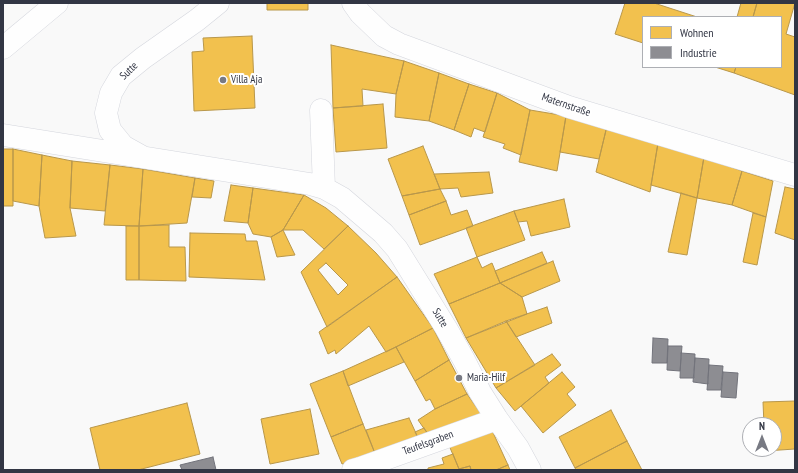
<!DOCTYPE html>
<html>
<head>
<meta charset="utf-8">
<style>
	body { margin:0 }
	#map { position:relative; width:798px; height:473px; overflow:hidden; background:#f9f9f9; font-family:"PT Sans Narrow",sans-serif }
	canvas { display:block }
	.frame { position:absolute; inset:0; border:4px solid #323644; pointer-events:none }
	.legend { position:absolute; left:642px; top:16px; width:140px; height:52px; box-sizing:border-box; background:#fff; border:1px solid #adafb4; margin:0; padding:5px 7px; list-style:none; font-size:12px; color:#323644 }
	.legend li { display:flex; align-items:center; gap:8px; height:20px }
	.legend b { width:20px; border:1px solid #adafb4 }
	.north { position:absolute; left:742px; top:417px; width:40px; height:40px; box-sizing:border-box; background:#fff; border:1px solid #adafb4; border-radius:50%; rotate:0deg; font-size:11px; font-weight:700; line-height:16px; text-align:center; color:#323644 }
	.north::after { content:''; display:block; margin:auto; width:14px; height:18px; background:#787a83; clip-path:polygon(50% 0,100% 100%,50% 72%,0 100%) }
</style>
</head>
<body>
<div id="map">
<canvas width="798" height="473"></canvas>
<div class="frame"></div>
<ul class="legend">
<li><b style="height:11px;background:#f2c14e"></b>Wohnen</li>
<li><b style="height:11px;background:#8d8d92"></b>Industrie</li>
</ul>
<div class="north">N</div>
</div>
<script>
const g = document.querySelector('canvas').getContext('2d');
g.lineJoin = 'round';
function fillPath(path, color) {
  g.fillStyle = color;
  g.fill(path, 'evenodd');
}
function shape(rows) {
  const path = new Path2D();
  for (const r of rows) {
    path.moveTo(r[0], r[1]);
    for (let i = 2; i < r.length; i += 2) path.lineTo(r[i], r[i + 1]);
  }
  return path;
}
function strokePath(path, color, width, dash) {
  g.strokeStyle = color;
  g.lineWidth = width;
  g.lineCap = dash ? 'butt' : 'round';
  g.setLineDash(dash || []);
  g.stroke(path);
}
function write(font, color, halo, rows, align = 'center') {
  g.font = font + ' "PT Sans Narrow",sans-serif';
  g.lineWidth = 4;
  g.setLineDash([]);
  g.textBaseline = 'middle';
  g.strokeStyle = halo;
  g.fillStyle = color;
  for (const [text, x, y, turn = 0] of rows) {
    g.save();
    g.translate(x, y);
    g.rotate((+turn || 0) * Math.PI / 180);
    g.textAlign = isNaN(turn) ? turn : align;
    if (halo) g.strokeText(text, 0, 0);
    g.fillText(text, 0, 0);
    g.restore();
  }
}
const homes = shape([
	[267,3,308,3,308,10,267,10,267,3],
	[625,3,654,3,697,17,643,17,643,43,615,34,625,3],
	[741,3,757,3,753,17,737,17,741,3],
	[757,3,795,3,786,34,795,37,795,95,734,73,736,67,781,67,781,17,753,17,757,3],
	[252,36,255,108,194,111,192,52,204,51,203,38,252,36],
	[331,45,404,61,396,94,362,89,363,106,333,108,331,45],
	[404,61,439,73,429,121,395,117,396,94,404,61],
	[715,67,736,67,734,73,715,67],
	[439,73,469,84,454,130,429,121,439,73],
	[469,84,497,93,485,132,474,128,471,137,454,130,469,84],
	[497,93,530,110,521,155,503,148,505,144,483,137,497,93],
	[383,104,387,148,336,152,333,108,383,104],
	[530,110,566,116,557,171,519,162,530,110],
	[566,116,607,126,599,159,560,152,566,116],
	[607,126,658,143,650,192,596,172,607,126],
	[658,143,704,157,697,198,651,185,658,143],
	[423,146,440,189,402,196,388,159,423,146],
	[3,149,13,149,13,206,3,206,3,149],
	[13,149,42,155,39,206,13,201,13,149],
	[42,155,72,161,70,208,76,236,45,238,39,206,42,155],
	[704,157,742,171,732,205,697,198,704,157],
	[72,161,110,165,105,211,70,208,72,161],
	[110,165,143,169,139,226,104,225,110,165],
	[143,169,195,178,187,223,139,226,143,169],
	[742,171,773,181,766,217,732,205,742,171],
	[489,172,493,193,461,197,458,188,440,189,434,174,489,172],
	[195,178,214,181,211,198,192,197,195,178],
	[231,185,253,188,248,223,224,221,231,185],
	[785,187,795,189,795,240,775,233,785,187],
	[253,188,304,195,283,230,271,237,253,234,248,223,253,188],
	[440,189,446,201,409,215,402,196,440,189],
	[681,193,697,198,687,255,668,252,681,193],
	[304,195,326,208,348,226,324,249,303,230,283,230,304,195],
	[564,199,570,227,531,236,527,221,518,222,514,211,564,199],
	[446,201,451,215,467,210,473,226,420,245,409,215,446,201],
	[514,211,525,240,477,257,466,228,514,211],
	[753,213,766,217,757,265,743,262,753,213],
	[169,225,169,247,185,247,186,281,139,280,139,226,169,225],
	[126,226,139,226,139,280,126,280,126,226],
	[348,226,376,253,397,277,327,327,301,272,348,226],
	[326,263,348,285,338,295,318,270,326,263],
	[283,230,295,255,277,257,271,237,283,230],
	[190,233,245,234,246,241,257,241,265,280,189,277,190,233],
	[542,252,547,263,500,283,495,271,542,252],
	[477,257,482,268,492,263,500,283,449,304,434,274,477,257],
	[553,261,560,281,522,297,500,283,553,261],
	[397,277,433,328,386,352,369,326,336,354,335,350,328,354,319,332,397,277],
	[500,283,522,297,527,314,466,338,449,304,500,283],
	[547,307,552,323,516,337,506,321,547,307],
	[506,321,535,365,496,388,466,338,506,321],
	[433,328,449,360,415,381,396,347,433,328],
	[396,347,404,362,348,386,343,371,396,347],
	[552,354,561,365,545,377,549,383,515,411,496,388,552,354],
	[449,360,467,394,435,409,430,399,426,401,415,381,449,360],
	[343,371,363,424,331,437,310,384,343,371],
	[562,372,575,387,567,394,576,405,543,433,521,406,562,372],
	[467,394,486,421,430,437,418,420,435,409,467,394],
	[795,401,795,449,765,451,765,449,774,449,774,425,764,425,763,402,795,401],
	[187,403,200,454,138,470,100,470,90,428,187,403],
	[310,409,319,454,270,464,261,419,310,409],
	[611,410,627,441,575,468,559,437,611,410],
	[409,418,420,442,376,456,366,430,409,418],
	[363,424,376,456,342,464,331,437,363,424],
	[490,426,508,465,496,470,471,470,470,466,459,469,448,443,490,426],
	[424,428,430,437,420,442,415,432,424,428],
	[627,441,642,470,576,470,575,468,627,441],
	[453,454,459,469,470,466,471,470,428,470,428,468,444,464,442,458,453,454],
	[508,465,510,470,496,470,508,465]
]);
const industry = shape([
	[653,338,668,339,667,363,652,363,653,338],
	[668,346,682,346,680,371,667,370,668,346],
	[681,353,695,354,694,378,680,378,681,353],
	[695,358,709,359,708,384,693,382,695,358],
	[709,365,723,366,721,390,707,390,709,365],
	[723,372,738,373,736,398,721,397,723,372],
	[213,457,216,470,182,470,180,465,213,457]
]);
const minor = shape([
	[353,3,360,13,384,36,399,44,569,107,795,175],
	[3,48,57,3],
	[321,110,324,188],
	[3,135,310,184,324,188,342,198,383,233,397,249,446,328,464,360,480,392,497,419,518,448,530,470],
	[141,156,123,146,110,130,106,113,111,93,121,76,143,58,197,20,218,3],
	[353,470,360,468,497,419]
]);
const markers = [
	[223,80,4,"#787a83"],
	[459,378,4,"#787a83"]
];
const streetNames = [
	["Sutte",129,71,-44],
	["Maternstraße",566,105,19],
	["Sutte",440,318,59],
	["Teufelsgraben",428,443,-20]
];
const poiNames = [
	["Villa Aja",231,80],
	["Maria-Hilf",467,378]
];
fillPath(homes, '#f2c14e');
strokePath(homes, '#b8974b', 1);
fillPath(industry, '#8d8d92');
strokePath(industry, '#72737b', 1);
strokePath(minor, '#d4d6dd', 23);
strokePath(minor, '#fefefe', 22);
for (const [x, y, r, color] of markers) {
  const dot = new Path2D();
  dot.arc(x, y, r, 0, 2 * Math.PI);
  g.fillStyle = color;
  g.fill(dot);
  strokePath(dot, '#fff', 1.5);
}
write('11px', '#323644', '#fff', streetNames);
write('11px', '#323644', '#fff', poiNames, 'left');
</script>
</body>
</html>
